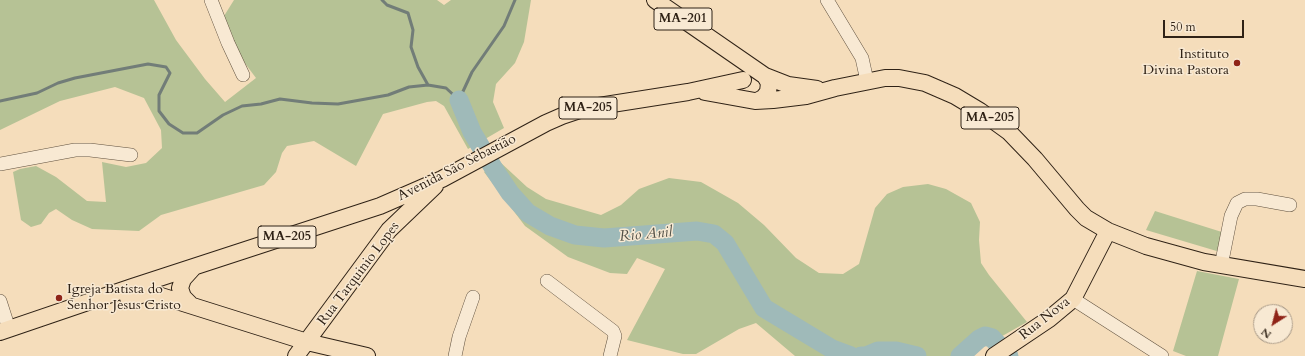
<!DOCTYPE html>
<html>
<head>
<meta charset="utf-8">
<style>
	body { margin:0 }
	#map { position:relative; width:1305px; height:356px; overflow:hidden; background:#f5ddbb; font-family:Cardo,serif }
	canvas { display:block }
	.north { position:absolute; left:1253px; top:304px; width:40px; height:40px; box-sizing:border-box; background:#f8e9d3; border:1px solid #a89987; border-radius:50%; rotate:216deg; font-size:11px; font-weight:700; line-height:16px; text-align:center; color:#2f2216 }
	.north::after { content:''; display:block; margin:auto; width:14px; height:18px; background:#8f2418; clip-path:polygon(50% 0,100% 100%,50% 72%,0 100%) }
	.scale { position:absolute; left:1163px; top:20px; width:81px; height:18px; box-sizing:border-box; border:2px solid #2f2216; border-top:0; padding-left:5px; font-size:12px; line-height:14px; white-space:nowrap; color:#2f2216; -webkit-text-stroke:3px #f8e9d3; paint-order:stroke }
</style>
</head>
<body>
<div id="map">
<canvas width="1305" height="356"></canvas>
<div class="north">N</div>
<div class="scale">50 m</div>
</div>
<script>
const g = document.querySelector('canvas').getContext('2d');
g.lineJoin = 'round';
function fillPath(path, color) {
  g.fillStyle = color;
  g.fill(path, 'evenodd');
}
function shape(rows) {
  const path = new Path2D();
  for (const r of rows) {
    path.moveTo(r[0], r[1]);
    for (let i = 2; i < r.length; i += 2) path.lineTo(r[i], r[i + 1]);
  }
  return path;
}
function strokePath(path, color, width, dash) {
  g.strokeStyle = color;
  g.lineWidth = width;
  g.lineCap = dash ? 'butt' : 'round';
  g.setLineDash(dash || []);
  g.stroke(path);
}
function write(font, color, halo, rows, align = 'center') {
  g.font = font + ' Cardo,serif';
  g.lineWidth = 3;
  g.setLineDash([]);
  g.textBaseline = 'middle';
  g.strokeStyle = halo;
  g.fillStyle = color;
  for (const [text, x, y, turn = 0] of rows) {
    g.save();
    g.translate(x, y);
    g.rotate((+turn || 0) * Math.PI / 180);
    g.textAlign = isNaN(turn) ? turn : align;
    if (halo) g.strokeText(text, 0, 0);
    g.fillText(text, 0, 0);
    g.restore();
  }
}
const green = shape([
	[0,0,154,0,176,40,205,79,225,102,256,78,241,58,224,16,234,0,437,0,444,5,451,0,531,0,524,42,515,63,496,84,493,102,504,128,468,149,444,106,436,101,427,102,383,114,356,166,314,141,287,146,282,153,276,172,264,185,161,215,139,231,92,229,72,220,56,209,49,213,41,224,31,227,21,220,13,172,20,169,36,166,56,177,87,201,106,202,102,162,126,167,146,163,162,148,161,130,144,98,115,87,60,101,0,130],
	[500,162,527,187,546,199,601,215,621,205,639,189,669,178,701,182,738,203,764,225,796,258,819,273,843,274,859,264,875,208,887,194,903,187,928,184,946,189,971,203,980,222,979,240,981,263,989,275,1027,322,967,356,795,356,756,323,739,329,696,354,683,354,627,340,665,269,637,258,627,274,610,273,568,257,525,226,484,172],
	[1155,211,1225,233,1220,252,1146,230],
	[1197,271,1239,279,1218,356,1186,356,1173,351]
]);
const stream = shape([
	[382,0,387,5,408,13,413,30,411,47,418,67,428,85],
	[0,101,37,93,58,83,75,78,148,64,166,67,170,73,159,95,159,111,169,124,183,133,197,133,223,115,242,106,261,104,280,99,312,103,338,104,388,95,409,87,428,85,446,88,459,100,472,72,504,26,515,0]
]);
const river = shape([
	[459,100,472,132,494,169,510,193,528,213,550,226,575,235,604,238,697,231,714,234,725,243,764,308,832,349,851,356],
	[861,356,866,356,878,351,896,351,917,356],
	[960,356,979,339,985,336,992,338,1009,356]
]);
const minor = shape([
	[211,0,228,43,243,75],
	[827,0,862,58,867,81],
	[0,164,75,150,90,150,131,155],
	[1221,266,1231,216,1237,203,1245,199,1257,199,1290,205],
	[547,281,613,331,615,336,610,356],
	[1073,299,1162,356],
	[0,301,9,329],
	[455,356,459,337,473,297]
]);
const major = shape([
	[655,0,765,76,769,83,768,92,763,98,759,100],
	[765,76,788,85,817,89],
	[705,92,755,101,773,100,806,96,835,88,885,78,899,78,925,83,955,96,980,111,1009,132,1035,159,1077,209,1086,218,1108,231,1146,246,1204,262,1305,279],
	[128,298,146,294,161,296,307,342,367,356],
	[190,304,183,297,180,288,183,279,193,268],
	[0,332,132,287,380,206,442,179,546,123,562,116,580,110,599,106,688,92,743,80],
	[296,356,389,230,435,186],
	[994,356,1049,319,1073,299,1108,231]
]);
const markers = [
	[1237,63,4,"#8f2418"],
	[59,298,4,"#8f2418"]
];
const shields = [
	[683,19,58],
	[588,108,58],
	[990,118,58],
	[287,237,58]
];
const shieldNames = [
	["MA-201",683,19],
	["MA-205",588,108],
	["MA-205",990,118],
	["MA-205",287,237]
];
const poiNames = [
	["Instituto",1229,55],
	["Divina Pastora",1229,71],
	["Igreja Batista do",67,290,"left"],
	["Senhor Jesus Cristo",67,306,"left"]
];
const streetNames = [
	["Avenida São Sebastião",457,168,-27],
	["Rua Tarquinio Lopes",359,274,-53],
	["Rua Nova",1045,319,-38]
];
const waterNames = [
	["Rio Anil",646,235,-5]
];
fillPath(green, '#b6c295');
strokePath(stream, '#727d78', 3);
strokePath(river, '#9fbab9', 19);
strokePath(minor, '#60513f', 14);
strokePath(major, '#2f2216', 18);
strokePath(minor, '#f8e9d3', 13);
strokePath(major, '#f5ddbb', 16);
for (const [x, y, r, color] of markers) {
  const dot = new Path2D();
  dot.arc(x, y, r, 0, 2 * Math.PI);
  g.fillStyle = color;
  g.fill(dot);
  strokePath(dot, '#f8e9d3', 1.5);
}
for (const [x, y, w] of shields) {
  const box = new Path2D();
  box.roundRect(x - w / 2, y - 11, w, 22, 3);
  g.fillStyle = '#f8e9d3';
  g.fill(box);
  strokePath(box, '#2f2216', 1);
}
write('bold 13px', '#2f2216', null, shieldNames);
write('14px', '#2f2216', '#f8e9d3', poiNames, 'right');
write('14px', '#2f2216', '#f8e9d3', streetNames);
write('italic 15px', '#515047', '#f8e9d3', waterNames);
</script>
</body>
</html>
